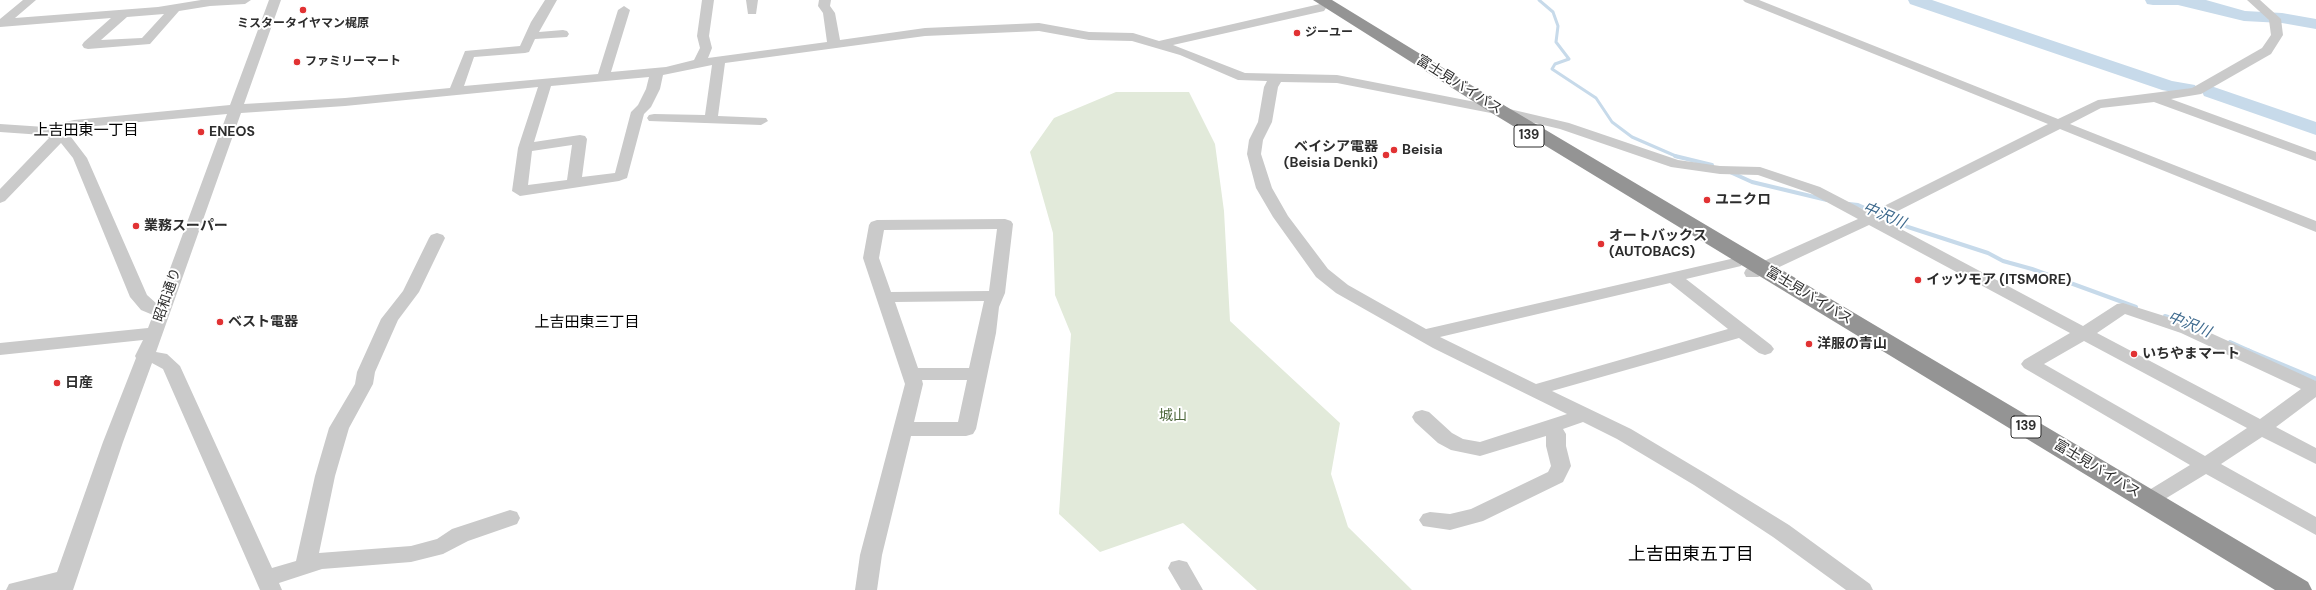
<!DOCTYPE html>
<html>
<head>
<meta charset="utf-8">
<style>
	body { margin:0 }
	canvas { display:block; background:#fff }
</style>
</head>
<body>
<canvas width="2316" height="590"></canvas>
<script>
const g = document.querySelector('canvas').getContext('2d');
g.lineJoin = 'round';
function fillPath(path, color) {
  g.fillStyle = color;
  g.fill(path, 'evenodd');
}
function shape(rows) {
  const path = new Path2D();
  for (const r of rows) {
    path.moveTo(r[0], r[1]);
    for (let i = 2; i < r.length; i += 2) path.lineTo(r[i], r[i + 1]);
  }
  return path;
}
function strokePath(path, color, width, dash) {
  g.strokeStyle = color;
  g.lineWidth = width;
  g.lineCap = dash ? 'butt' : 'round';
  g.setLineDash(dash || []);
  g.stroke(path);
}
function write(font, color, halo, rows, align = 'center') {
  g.font = font + ' "DM Sans","Noto Sans JP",sans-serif';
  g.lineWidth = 4;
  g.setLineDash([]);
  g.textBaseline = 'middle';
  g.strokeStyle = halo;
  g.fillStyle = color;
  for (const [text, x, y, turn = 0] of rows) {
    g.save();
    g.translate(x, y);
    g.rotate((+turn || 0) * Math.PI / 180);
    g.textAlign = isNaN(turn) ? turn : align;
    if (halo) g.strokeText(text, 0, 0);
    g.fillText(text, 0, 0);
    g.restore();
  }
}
const green = shape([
	[1116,92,1189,92,1215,144,1224,211,1230,321,1340,423,1331,474,1348,527,1412,590,1257,590,1183,523,1100,552,1059,514,1071,334,1055,295,1053,233,1030,152,1054,118]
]);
const streamFar2 = shape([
	[1539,0,1553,12,1558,26,1556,42,1569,59,1555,64,1552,69,1596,98,1612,122,1632,137,1678,157]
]);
const streamFar1 = shape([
	[1675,156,1712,165],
	[1730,172,1752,182,1827,200],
	[1849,204,1858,205,1908,227,1988,253,2003,261,2032,269,2136,307],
	[2165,316,2189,324],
	[2230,342,2250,351]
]);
const stream = shape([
	[2247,350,2316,379]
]);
const river = shape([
	[1908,0,1932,0,2172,81,2195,85,2197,89,2195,93,2188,95,2162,90,1910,4,1908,0],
	[2145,0,2206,0,2245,11,2282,13,2316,19,2316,29,2282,23,2244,21,2178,5,2153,5,2147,4,2145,0],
	[2211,86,2316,122,2316,135,2204,96,2202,92,2204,88,2211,86]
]);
const minor = shape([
	[23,0,36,0,15,18,158,7,201,0,251,0,245,4,210,6,179,11,150,44,88,49,84,48,82,45,84,42,111,18,0,27,0,19,23,0],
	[164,14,142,38,101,40,127,17,164,14],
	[269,0,281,0,244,104,345,98,450,88,465,51,520,46,531,22,545,0,557,0,539,32,563,30,567,31,569,34,567,37,535,39,529,52,525,53,474,57,464,86,598,74,618,10,624,6,630,10,611,72,666,67,694,60,700,48,697,36,702,0,714,0,709,36,712,48,708,58,827,42,823,13,818,6,819,0,831,0,830,6,835,13,840,40,925,28,1039,23,1089,32,1133,33,1159,41,1320,4,1326,8,1324,11,1173,45,1245,73,1337,75,1501,107,1569,123,1678,160,1720,166,1760,167,1820,187,1870,213,2048,124,1745,2,1743,0,1759,0,2058,119,2098,100,2192,88,2262,48,2271,35,2269,20,2247,0,2260,0,2281,19,2283,35,2271,54,2201,94,2171,99,2316,152,2316,161,2154,102,2101,108,2070,124,2316,221,2316,232,2060,129,1882,219,2083,326,2117,304,2123,303,2193,325,2316,381,2316,397,2276,427,2316,448,2316,464,2262,437,2221,464,2316,517,2316,535,2206,474,2155,505,2148,508,2141,505,2138,500,2141,495,2190,465,2024,368,2021,364,2024,360,2070,333,1869,225,1758,277,1746,277,1744,273,1746,269,1858,219,1810,193,1758,175,1720,174,1671,167,1560,129,1501,115,1337,83,1281,82,1278,87,1272,122,1263,140,1261,154,1272,188,1288,216,1328,269,1348,285,1426,329,1735,258,1741,260,1743,263,1741,266,1686,279,1771,345,1774,349,1771,353,1765,355,1759,353,1739,338,1552,391,1631,429,1708,475,1789,525,1870,584,1873,590,1846,590,1773,537,1694,485,1617,439,1583,422,1563,429,1566,434,1566,446,1571,466,1563,482,1483,521,1450,530,1423,526,1419,520,1423,514,1430,512,1450,514,1471,509,1548,472,1551,466,1546,446,1546,436,1480,456,1451,450,1438,443,1415,422,1412,417,1415,412,1422,410,1429,412,1452,433,1463,439,1480,442,1567,414,1433,348,1336,293,1316,277,1273,217,1256,188,1247,154,1249,140,1258,122,1264,87,1267,81,1238,80,1180,55,1132,41,1089,40,1039,31,925,36,725,63,718,116,766,118,768,121,761,125,649,121,647,118,649,115,654,114,705,115,712,65,663,75,660,89,651,107,644,114,627,178,619,181,520,196,512,191,518,148,538,87,345,106,241,113,156,352,167,354,180,366,272,568,296,561,315,476,329,428,355,384,357,372,381,319,403,291,429,238,431,235,437,233,443,235,445,238,419,292,398,320,375,372,373,384,349,428,335,476,319,553,411,546,437,539,452,529,510,510,517,512,520,518,517,524,468,541,443,554,411,562,322,569,279,583,282,590,260,590,163,369,152,363,123,442,73,590,6,590,9,584,57,572,103,442,136,358,135,356,143,340,0,355,0,343,148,328,153,315,141,310,130,297,73,158,61,143,5,201,0,203,0,189,49,138,43,135,0,132,0,124,45,127,74,120,230,105,269,0],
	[649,77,646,89,638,105,631,112,615,173,582,177,587,139,585,136,580,135,534,142,551,86,649,77],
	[227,114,157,304,147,295,87,158,71,137,59,132,74,128,227,114],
	[572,145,567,180,528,185,532,151,572,145],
	[1670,283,1728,329,1536,384,1440,337,1670,283],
	[2125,314,2181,333,2301,389,2260,419,2097,333,2125,314],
	[2084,341,2247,428,2205,456,2044,364,2084,341],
	[746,0,758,0,756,14,748,14,746,0],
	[1005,219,1011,221,1013,224,1005,293,999,307,996,333,976,429,973,434,966,436,911,436,882,555,877,590,855,590,860,555,905,384,863,258,869,225,871,222,877,220,1005,219],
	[997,229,989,291,891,292,879,258,884,230,997,229],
	[984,301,969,368,918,368,895,302,984,301],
	[922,380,967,380,958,422,914,422,923,384,922,380],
	[1179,560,1187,562,1203,590,1181,590,1168,568,1171,562,1179,560]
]);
const highway = shape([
	[1313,0,1332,0,1507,107,2308,582,2312,590,2275,590,1495,115,1313,0]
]);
const markers = [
	[303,10,4,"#e13233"],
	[1297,33,4,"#e13233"],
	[297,62,4,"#e13233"],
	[201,132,4,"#e13233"],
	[1394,150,4,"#e13233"],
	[1386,155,4,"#e13233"],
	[1707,200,4,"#e13233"],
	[136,226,4,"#e13233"],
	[1601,244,4,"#e13233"],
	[1918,280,4,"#e13233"],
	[220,322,4,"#e13233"],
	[1809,344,4,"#e13233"],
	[2134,354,4,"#e13233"],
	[57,383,4,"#e13233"]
];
const farPoinames = [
	["ミスタータイヤマン梶原",303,24,"center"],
	["ジーユー",1305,33],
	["ファミリーマート",305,62]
];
const shields = [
	[1529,136,30],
	[2026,427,30]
];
const shieldNames = [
	["139",1529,136],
	["139",2026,427]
];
const streetNames = [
	["富士見バイパス",1459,85,32],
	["昭和通り",168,295,-71],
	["富士見バイパス",1809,296,31],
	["富士見バイパス",2097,469,31]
];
const poiNames = [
	["ENEOS",209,132],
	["ベイシア電器",1378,147,"right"],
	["(Beisia Denki)",1378,163,"right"],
	["Beisia",1402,150],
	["ユニクロ",1715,200],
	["業務スーパー",144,226],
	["オートバックス",1609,236],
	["(AUTOBACS)",1609,252],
	["イッツモア (ITSMORE)",1926,280],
	["ベスト電器",228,322],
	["洋服の青山",1817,344],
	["いちやまマート",2142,354],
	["日産",65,383]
];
const parkNames = [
	["城山",1173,416]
];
const neighbourhoodNames = [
	["上吉田東一丁目",86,131],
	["上吉田東三丁目",587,323]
];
const waterNames = [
	["中沢川",1884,216,23],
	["中沢川",2189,325,22]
];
const nearNeighbourhoodnames = [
	["上吉田東五丁目",1691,555]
];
fillPath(green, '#e2eada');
strokePath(streamFar2, '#c7daea', 3);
strokePath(streamFar1, '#c7daea', 4);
strokePath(stream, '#c7daea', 4.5);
fillPath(river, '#c7daea');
fillPath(minor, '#cacaca');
fillPath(highway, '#949494');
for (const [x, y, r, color] of markers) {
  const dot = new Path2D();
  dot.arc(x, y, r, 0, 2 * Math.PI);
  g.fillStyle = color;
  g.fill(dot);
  strokePath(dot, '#fff', 1.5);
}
write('bold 12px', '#2d2d2d', '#fff', farPoinames, 'left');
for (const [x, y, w] of shields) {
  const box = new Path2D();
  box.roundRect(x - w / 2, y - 11, w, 22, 3);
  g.fillStyle = '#fff';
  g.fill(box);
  strokePath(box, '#2d2d2d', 1);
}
write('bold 13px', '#2d2d2d', null, shieldNames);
write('14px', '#2d2d2d', '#fff', streetNames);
write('bold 14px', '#2d2d2d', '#fff', poiNames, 'left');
write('14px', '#4d673b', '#fff', parkNames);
write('15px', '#000', '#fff', neighbourhoodNames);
write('italic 15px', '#3d698d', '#fff', waterNames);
write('18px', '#000', '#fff', nearNeighbourhoodnames);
</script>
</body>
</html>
